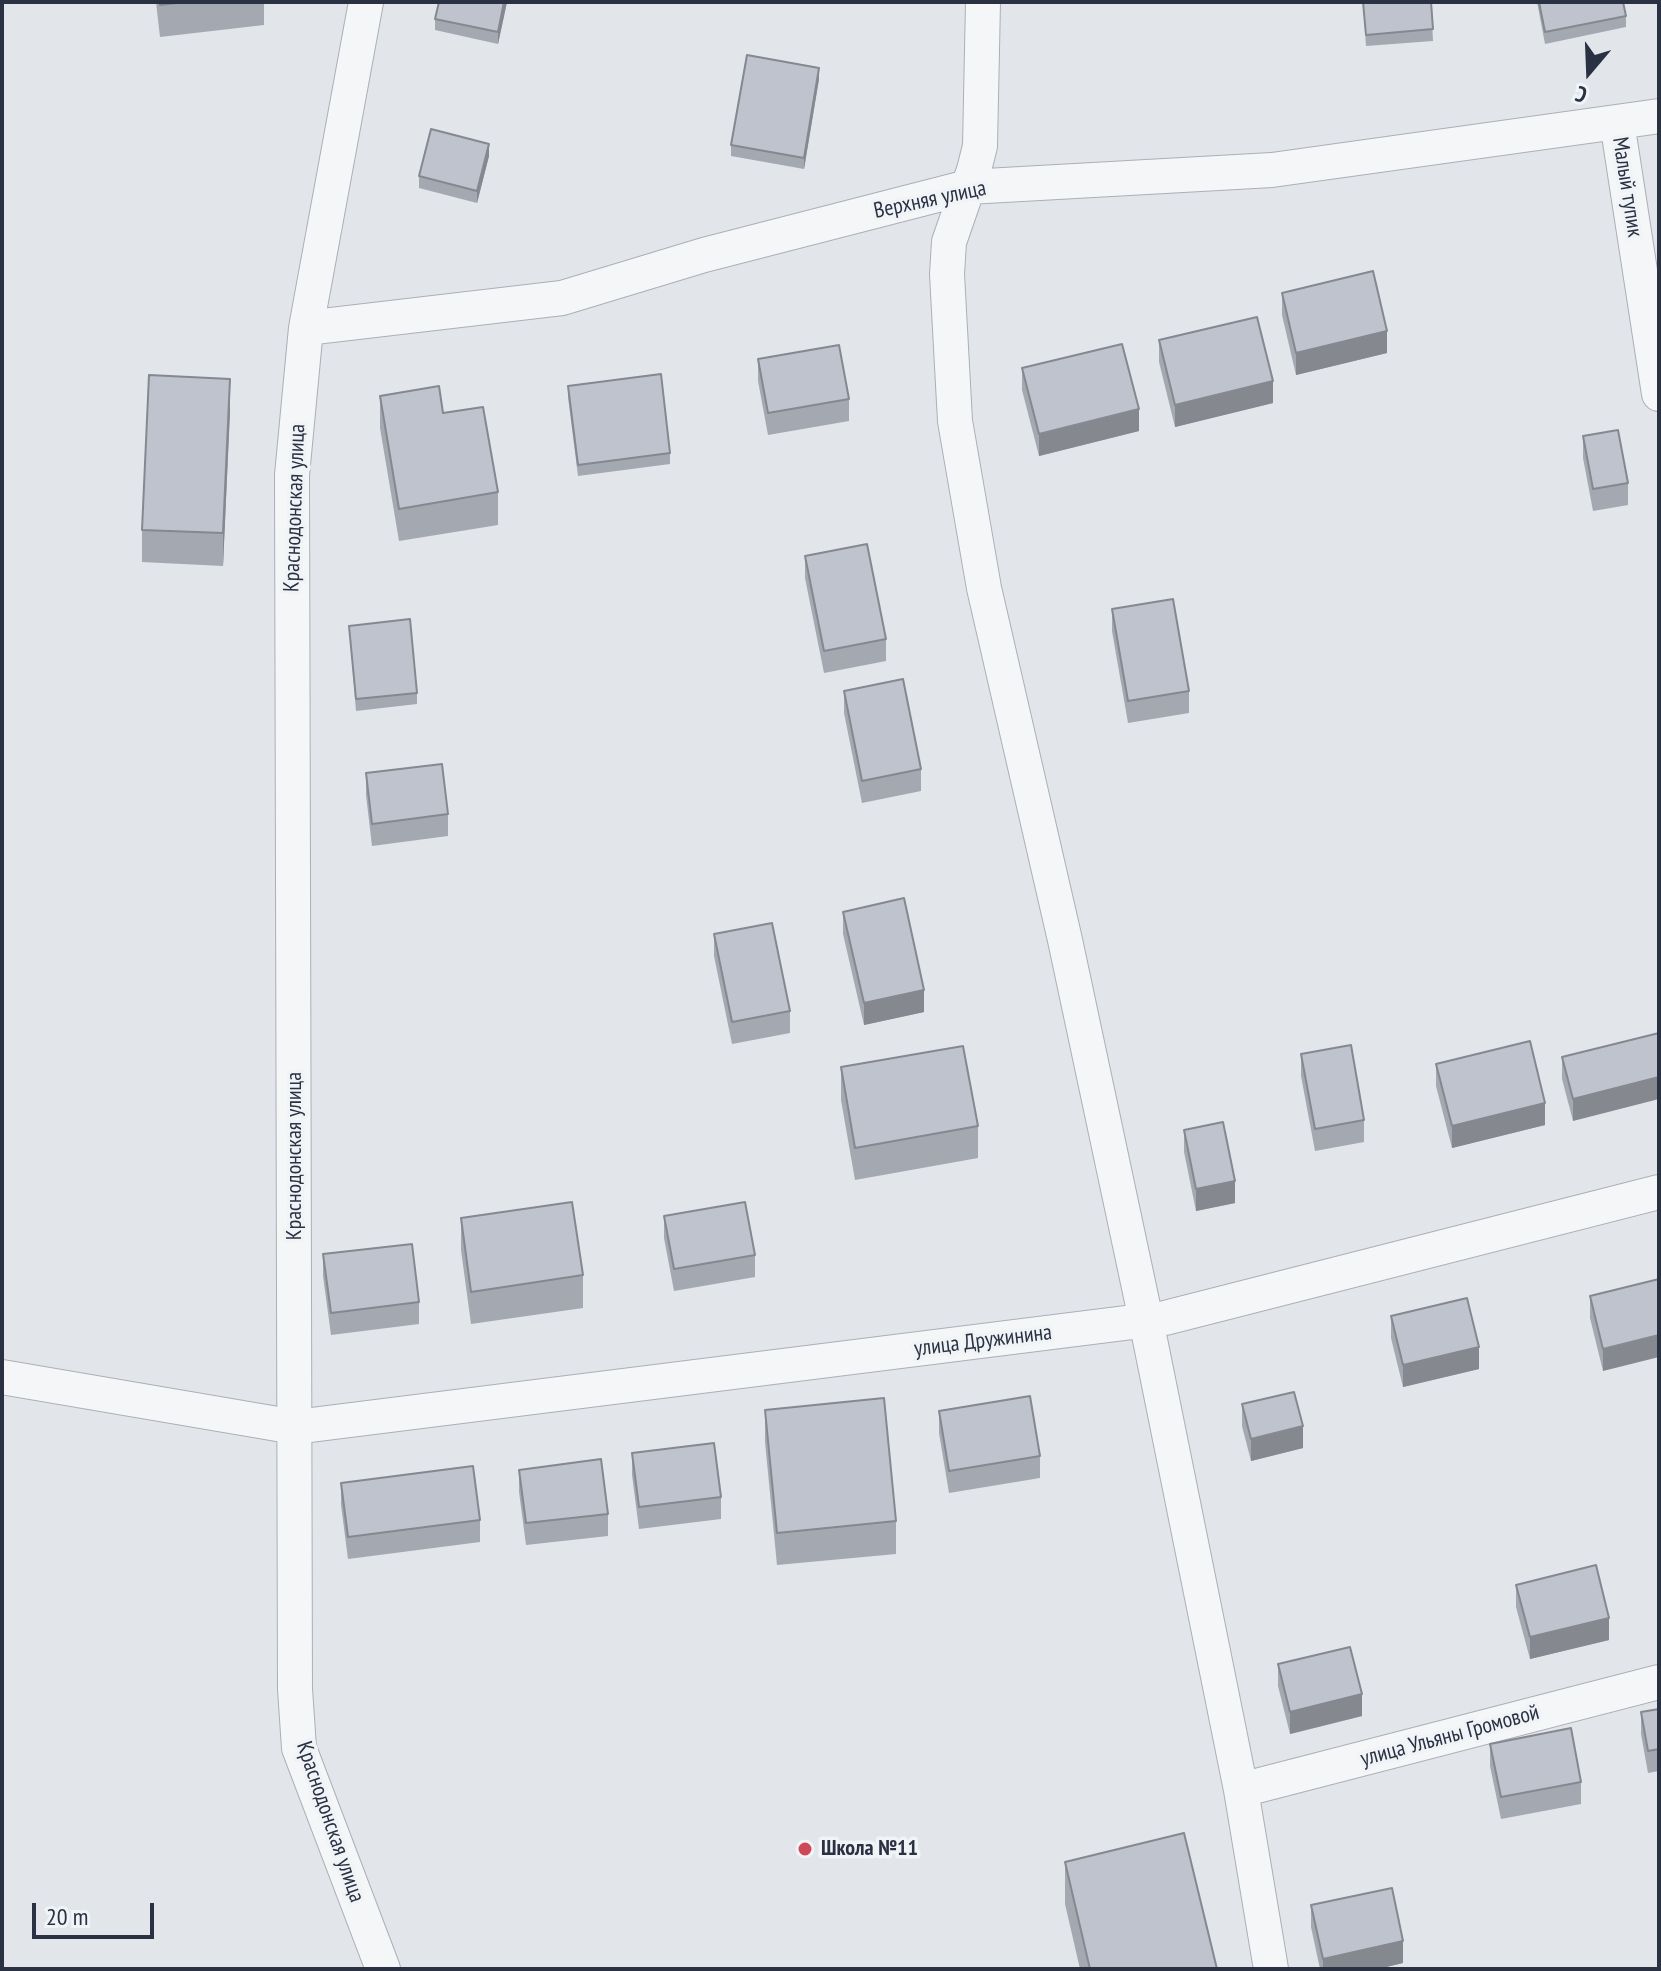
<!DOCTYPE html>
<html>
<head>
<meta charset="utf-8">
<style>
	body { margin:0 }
	#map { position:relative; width:1661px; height:1971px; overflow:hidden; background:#e2e5ea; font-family:"PT Sans Narrow",sans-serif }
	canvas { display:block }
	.frame { position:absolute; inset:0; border:4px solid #2a3142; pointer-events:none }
	.north { position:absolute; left:1549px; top:32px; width:80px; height:80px; -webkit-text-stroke:6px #f1f4f7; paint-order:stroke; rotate:199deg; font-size:22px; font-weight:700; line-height:32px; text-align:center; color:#2a3142 }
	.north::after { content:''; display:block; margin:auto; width:28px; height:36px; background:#2a3142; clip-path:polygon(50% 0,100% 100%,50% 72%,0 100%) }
	.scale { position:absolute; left:32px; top:1903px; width:122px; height:36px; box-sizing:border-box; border:4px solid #2a3142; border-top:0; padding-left:10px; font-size:24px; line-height:28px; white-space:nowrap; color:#2a3142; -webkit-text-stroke:6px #f1f4f7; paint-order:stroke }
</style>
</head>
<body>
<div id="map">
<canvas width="1661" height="1971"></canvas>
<div class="frame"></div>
<div class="north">С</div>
<div class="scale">20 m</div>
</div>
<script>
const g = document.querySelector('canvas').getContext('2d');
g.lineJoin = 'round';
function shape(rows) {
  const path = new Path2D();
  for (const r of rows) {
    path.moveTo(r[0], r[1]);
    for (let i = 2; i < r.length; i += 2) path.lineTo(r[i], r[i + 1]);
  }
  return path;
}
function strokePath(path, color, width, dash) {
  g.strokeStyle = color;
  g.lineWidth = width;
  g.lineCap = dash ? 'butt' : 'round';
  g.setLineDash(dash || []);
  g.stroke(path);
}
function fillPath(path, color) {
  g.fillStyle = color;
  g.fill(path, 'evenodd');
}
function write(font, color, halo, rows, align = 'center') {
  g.font = font + ' "PT Sans Narrow",sans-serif';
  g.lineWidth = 7;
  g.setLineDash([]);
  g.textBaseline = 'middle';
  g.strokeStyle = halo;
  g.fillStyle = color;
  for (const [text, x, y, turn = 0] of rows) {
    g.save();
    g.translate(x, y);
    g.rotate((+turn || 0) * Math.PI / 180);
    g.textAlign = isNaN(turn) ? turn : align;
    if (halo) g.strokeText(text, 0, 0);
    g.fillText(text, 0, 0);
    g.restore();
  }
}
const street = shape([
	[366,2,306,328,292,475,295,1689,299,1748,383,1969],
	[983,2,980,146,974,170,949,242,947,274,955,421,984,588,1065,940,1146,1320,1241,1790,1271,1969],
	[1617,122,1659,394],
	[306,328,562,298,704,255,968,187,1272,170,1659,116],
	[2,1377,295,1427,1165,1318,1659,1192],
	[1241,1790,1659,1682]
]);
const wall = shape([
	[156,2,264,2,264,25,160,37],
	[439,2,507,2,498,44,435,30,435,19],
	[1363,2,1431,2,1433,41,1366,46],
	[1537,2,1623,2,1626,16,1626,27,1545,44],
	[819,79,804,169,731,156,731,145],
	[489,156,477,203,419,188,419,176],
	[1282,293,1387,353,1296,375,1282,315],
	[1159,340,1273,403,1175,427,1159,362],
	[758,359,849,399,849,421,768,435,758,381],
	[1022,368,1139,431,1039,456,1022,390],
	[568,386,670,453,670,464,578,476,568,397],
	[380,396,443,413,498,492,498,525,399,541,380,428],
	[230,411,223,566,142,562,142,530],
	[1583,436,1628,483,1628,505,1593,511,1583,458],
	[805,556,886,639,886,661,824,673,805,578],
	[1112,609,1189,691,1189,713,1128,723,1112,631],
	[349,626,417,693,417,704,356,711],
	[844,691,921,769,921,791,862,803,844,713],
	[366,773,448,814,448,836,372,846,366,795],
	[843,912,924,1012,864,1025,843,934],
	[714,934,790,1011,790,1033,732,1044,714,956],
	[1659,1033,1573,1121,1562,1079,1562,1057],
	[1301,1054,1364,1120,1364,1142,1315,1151,1301,1076],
	[1436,1064,1545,1125,1452,1148,1436,1086],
	[841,1067,978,1126,978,1158,855,1180,841,1100],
	[1184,1130,1235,1203,1196,1211,1184,1152],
	[664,1216,755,1255,755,1277,674,1291,664,1238],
	[461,1218,583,1275,583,1308,471,1324,461,1250],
	[323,1254,419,1302,419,1324,331,1335,323,1276],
	[1659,1279,1603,1371,1590,1318,1590,1296],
	[1391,1316,1479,1369,1403,1387,1391,1338],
	[1242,1404,1303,1448,1251,1461,1242,1426],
	[765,1410,896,1521,896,1554,777,1565,765,1442],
	[939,1411,1040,1456,1040,1478,949,1493,939,1433],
	[632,1453,721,1497,721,1519,639,1529,632,1475],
	[519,1470,608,1514,608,1536,526,1545,519,1492],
	[341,1483,480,1520,480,1542,348,1559,341,1505],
	[1516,1585,1609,1640,1530,1659,1516,1607],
	[1278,1664,1362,1716,1290,1734,1278,1686],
	[1659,1709,1659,1771,1648,1773,1641,1734,1641,1712],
	[1490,1744,1581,1782,1581,1804,1501,1819,1490,1766],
	[1065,1862,1217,1969,1080,1969,1065,1904],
	[1311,1905,1403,1963,1378,1969,1320,1969,1311,1927]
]);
const shadedWall = shape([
	[504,2,507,2,498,44,498,32],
	[819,68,819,79,804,169,804,158],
	[489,144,489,156,477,203,477,191],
	[1387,331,1387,353,1296,375,1296,353],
	[230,379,230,411,223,566,223,533],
	[1273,381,1273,403,1175,427,1175,405],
	[1139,409,1139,431,1039,456,1039,434],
	[924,990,924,1012,864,1025,864,1003],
	[1659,1077,1659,1099,1573,1121,1573,1099],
	[1545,1103,1545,1125,1452,1148,1452,1126],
	[1235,1181,1235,1203,1196,1211,1196,1189],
	[1659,1335,1659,1357,1603,1371,1603,1349],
	[1479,1347,1479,1369,1403,1387,1403,1365],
	[1303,1426,1303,1448,1251,1461,1251,1439],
	[1609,1618,1609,1640,1530,1659,1530,1637],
	[1362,1694,1362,1716,1290,1734,1290,1712],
	[1403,1941,1403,1963,1378,1969,1323,1969,1323,1959]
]);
const building = shape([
	[160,2,185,2,160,5,160,2],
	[439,2,504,2,498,32,435,19,439,2],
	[1363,2,1431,2,1433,29,1366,35,1363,2],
	[1539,2,1623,2,1626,16,1545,32,1539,2],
	[747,55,819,68,804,158,731,145,747,55],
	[431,129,489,144,477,191,419,176,431,129],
	[1373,271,1387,331,1296,353,1282,293,1373,271],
	[1257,317,1273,381,1175,405,1159,340,1257,317],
	[1122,344,1139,409,1039,434,1022,368,1122,344],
	[839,345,849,399,768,413,758,359,839,345],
	[661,374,670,453,578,465,568,386,661,374],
	[149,375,230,379,223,533,142,530,149,375],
	[439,386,443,413,483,407,498,492,399,509,380,396,439,386],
	[1618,430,1628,483,1593,489,1583,436,1618,430],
	[867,544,886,639,824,651,805,556,867,544],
	[1173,599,1189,691,1128,701,1112,609,1173,599],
	[410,619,417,693,356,699,349,626,410,619],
	[903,679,921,769,862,781,844,691,903,679],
	[442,764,448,814,372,824,366,773,442,764],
	[904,898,924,990,864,1003,843,912,904,898],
	[772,923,790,1011,732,1022,714,934,772,923],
	[1659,1033,1659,1077,1573,1099,1562,1057,1659,1033],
	[1530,1041,1545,1103,1452,1126,1436,1064,1530,1041],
	[1351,1045,1364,1120,1315,1129,1301,1054,1351,1045],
	[963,1046,978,1126,855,1148,841,1067,963,1046],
	[1223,1122,1235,1181,1196,1189,1184,1130,1223,1122],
	[572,1202,583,1275,471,1292,461,1218,572,1202],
	[745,1202,755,1255,674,1269,664,1216,745,1202],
	[412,1244,419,1302,331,1313,323,1254,412,1244],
	[1659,1279,1659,1335,1603,1349,1590,1296,1659,1279],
	[1467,1298,1479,1347,1403,1365,1391,1316,1467,1298],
	[1294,1392,1303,1426,1251,1439,1242,1404,1294,1392],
	[1030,1396,1040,1456,949,1471,939,1411,1030,1396],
	[884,1398,896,1521,777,1533,765,1410,884,1398],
	[714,1443,721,1497,639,1507,632,1453,714,1443],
	[601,1459,608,1514,526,1523,519,1470,601,1459],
	[473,1466,480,1520,348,1537,341,1483,473,1466],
	[1596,1565,1609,1618,1530,1637,1516,1585,1596,1565],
	[1350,1647,1362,1694,1290,1712,1278,1664,1350,1647],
	[1659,1709,1659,1749,1648,1751,1641,1712,1659,1709],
	[1571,1728,1581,1782,1501,1797,1490,1744,1571,1728],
	[1184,1833,1217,1969,1090,1969,1065,1862,1184,1833],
	[1392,1888,1403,1941,1323,1959,1311,1905,1392,1888]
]);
const markers = [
	[805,1849,8,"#ce4855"]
];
const streetNames = [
	["Малый тупик",1627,187,81],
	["Верхняя улица",930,200,-12],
	["Краснодонская улица",295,508,-88],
	["Краснодонская улица",295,1156,-90],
	["улица Дружинина",983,1341,-7],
	["улица Ульяны Громовой",1450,1736,-15],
	["Краснодонская улица",330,1822,71]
];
const poiNames = [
	["Школа №11",821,1849]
];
strokePath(street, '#abafb8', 36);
strokePath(street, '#f5f6f8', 34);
fillPath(wall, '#a4a8b0');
fillPath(shadedWall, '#868890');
fillPath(building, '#bfc3cd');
strokePath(building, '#868890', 2);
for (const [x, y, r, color] of markers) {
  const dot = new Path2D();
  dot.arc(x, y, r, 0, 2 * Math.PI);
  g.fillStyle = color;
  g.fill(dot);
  strokePath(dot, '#f1f4f7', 3);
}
write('22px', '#2a3142', '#f1f4f7', streetNames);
write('bold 22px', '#2a3142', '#f1f4f7', poiNames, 'left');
</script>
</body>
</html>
